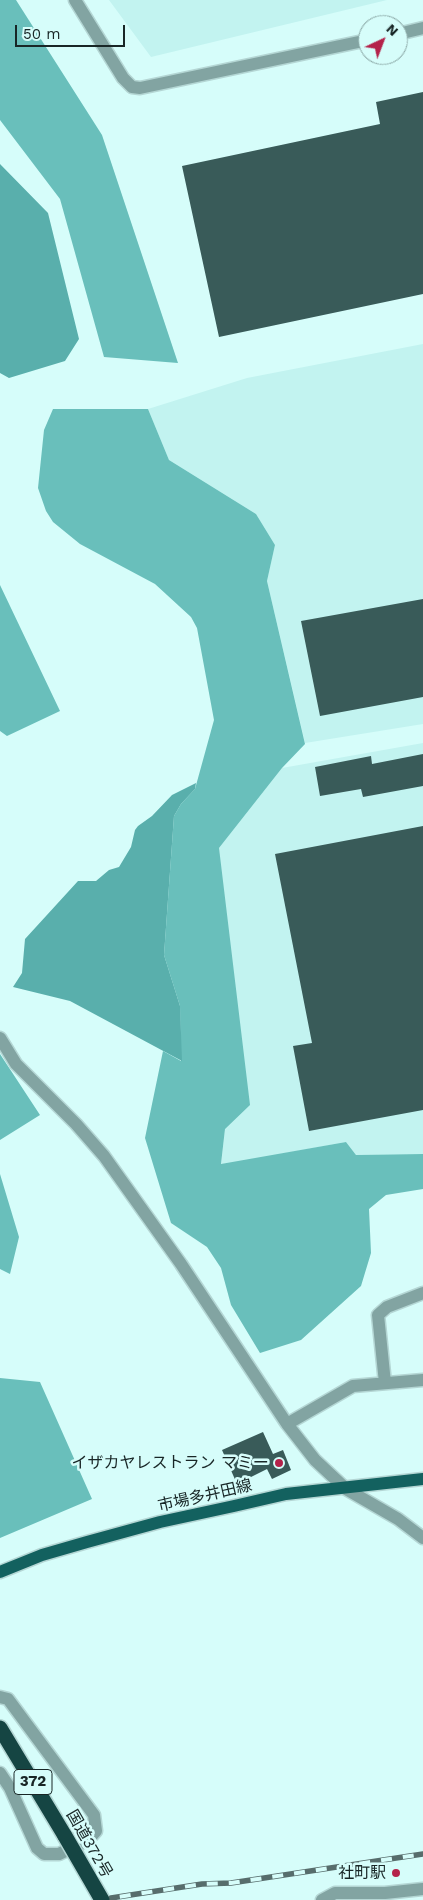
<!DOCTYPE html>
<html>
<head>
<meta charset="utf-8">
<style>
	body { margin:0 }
	#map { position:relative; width:423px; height:1900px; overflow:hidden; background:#d6fdfa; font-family:"Work Sans",sans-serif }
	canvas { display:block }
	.north { position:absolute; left:358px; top:15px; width:50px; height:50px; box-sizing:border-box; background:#d6fdfa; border:1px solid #8aa7a5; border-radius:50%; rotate:43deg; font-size:14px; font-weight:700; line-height:20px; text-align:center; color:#182626 }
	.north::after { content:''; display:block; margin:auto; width:18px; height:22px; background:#b4224a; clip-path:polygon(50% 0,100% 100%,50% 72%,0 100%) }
	.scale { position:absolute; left:15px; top:25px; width:110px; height:22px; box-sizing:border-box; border:2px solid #182626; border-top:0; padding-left:6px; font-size:15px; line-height:18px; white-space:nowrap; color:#182626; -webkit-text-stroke:4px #d6fdfa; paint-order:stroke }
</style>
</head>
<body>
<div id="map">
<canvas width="423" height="1900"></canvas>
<div class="north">N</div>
<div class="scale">50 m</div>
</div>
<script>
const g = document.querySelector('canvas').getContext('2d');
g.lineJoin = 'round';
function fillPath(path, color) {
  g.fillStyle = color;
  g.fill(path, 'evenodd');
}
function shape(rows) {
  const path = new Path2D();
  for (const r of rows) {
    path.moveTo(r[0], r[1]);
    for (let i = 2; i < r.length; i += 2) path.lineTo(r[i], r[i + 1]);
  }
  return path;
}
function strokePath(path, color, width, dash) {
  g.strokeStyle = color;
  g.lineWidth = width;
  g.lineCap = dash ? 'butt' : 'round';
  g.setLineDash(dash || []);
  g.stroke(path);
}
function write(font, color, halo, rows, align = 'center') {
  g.font = font + ' "Work Sans","Noto Sans JP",sans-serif';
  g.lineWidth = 5;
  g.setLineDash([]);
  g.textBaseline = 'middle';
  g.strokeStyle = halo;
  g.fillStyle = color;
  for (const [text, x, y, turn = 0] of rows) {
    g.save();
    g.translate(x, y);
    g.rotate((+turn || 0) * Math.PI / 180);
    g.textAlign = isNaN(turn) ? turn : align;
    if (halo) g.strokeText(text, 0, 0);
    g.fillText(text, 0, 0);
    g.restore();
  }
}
const built = shape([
	[109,0,387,0,151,57],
	[423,344,423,724,305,743,267,581,275,545,256,514,169,460,148,409,247,378],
	[423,743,423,1154,356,1155,346,1142,221,1165,225,1129,219,848,282,768]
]);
const forest = shape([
	[0,0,16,0,102,135,178,363,104,357,60,199,0,120],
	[53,409,148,409,169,460,256,514,275,545,267,581,305,744,282,768,219,848,250,1105,225,1129,221,1164,346,1142,356,1155,423,1154,423,1189,386,1195,369,1209,371,1253,361,1286,301,1340,260,1353,231,1305,221,1268,207,1247,171,1223,145,1138,163,1051,181,1061,180,1006,164,955,174,816,181,804,195,789,214,720,197,628,191,617,155,584,80,544,53,522,46,511,38,488,44,430],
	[0,585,60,711,7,736,0,731],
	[0,1054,40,1115,0,1140],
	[0,1174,19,1237,10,1274,0,1269],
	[0,1378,40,1382,92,1499,0,1538]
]);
const water = shape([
	[0,164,48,213,79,339,65,361,9,378,0,373],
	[196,783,195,789,181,804,174,816,164,955,180,1006,182,1061,70,1001,13,987,22,973,25,939,78,881,96,881,109,870,119,867,131,847,135,830,138,826,152,816,172,795]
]);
const building = shape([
	[423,92,423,294,219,337,182,166,380,124,376,102],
	[423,599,423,697,320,716,301,621],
	[423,754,423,786,363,797,361,789,320,796,315,767,371,756,372,764],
	[423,826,423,1110,309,1131,293,1046,312,1043,275,854],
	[263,1432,273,1454,283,1450,291,1470,272,1479,267,1469,237,1484,222,1450]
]);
const minor = shape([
	[75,0,123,78,132,87,140,88,368,40],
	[398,34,423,28],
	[0,1038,16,1064,76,1124,104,1156,181,1264,287,1424,315,1460,346,1489,398,1519,423,1538],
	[385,1383,378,1315,387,1307,423,1293],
	[287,1424,353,1386,423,1380],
	[0,1697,8,1699,94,1815,96,1831,88,1840,59,1854,44,1854,37,1848,10,1788,0,1773],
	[322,1900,335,1893,385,1893,423,1889]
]);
const major = shape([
	[0,1572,42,1555,87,1542,160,1522,234,1506,286,1494,423,1479]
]);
const highway = shape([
	[0,1728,65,1836]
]);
const rail = shape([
	[98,1900,202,1884,231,1883,423,1854]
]);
const highwayBridge = shape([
	[65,1836,102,1900]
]);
const markers = [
	[279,1463,5,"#b4224a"],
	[396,1873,5,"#b4224a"]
];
const shields = [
	[33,1782,38]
];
const shieldNames = [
	["372",33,1782]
];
const poiNames = [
	["イザカヤレストラン マミー",269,1463],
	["社町駅",386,1873]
];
const streetNames = [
	["市場多井田線",205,1496,-13],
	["国道372号",89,1844,60]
];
fillPath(built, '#c2f3f0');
fillPath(forest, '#69bfbb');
fillPath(water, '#59afac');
fillPath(building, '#395b59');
strokePath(minor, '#b4d6d4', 15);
strokePath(major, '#b4d6d4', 15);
strokePath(highway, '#b4d6d4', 18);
strokePath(minor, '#82a4a2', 12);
strokePath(major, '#13615f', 12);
strokePath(highway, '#154543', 15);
strokePath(rail, '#576d6c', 5.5);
strokePath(rail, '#d6fdfa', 4, [11]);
strokePath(highwayBridge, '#b4d6d4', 18, []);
strokePath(highwayBridge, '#154543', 15);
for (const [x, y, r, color] of markers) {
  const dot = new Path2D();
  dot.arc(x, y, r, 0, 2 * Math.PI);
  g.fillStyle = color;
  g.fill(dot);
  strokePath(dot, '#d6fdfa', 2);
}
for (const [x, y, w] of shields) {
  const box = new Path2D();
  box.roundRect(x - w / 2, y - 12.5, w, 25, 4);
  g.fillStyle = '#d6fdfa';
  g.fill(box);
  strokePath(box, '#182626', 1);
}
write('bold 15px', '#182626', null, shieldNames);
write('16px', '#182626', '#d6fdfa', poiNames, 'right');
write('16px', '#182626', '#d6fdfa', streetNames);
</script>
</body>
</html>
